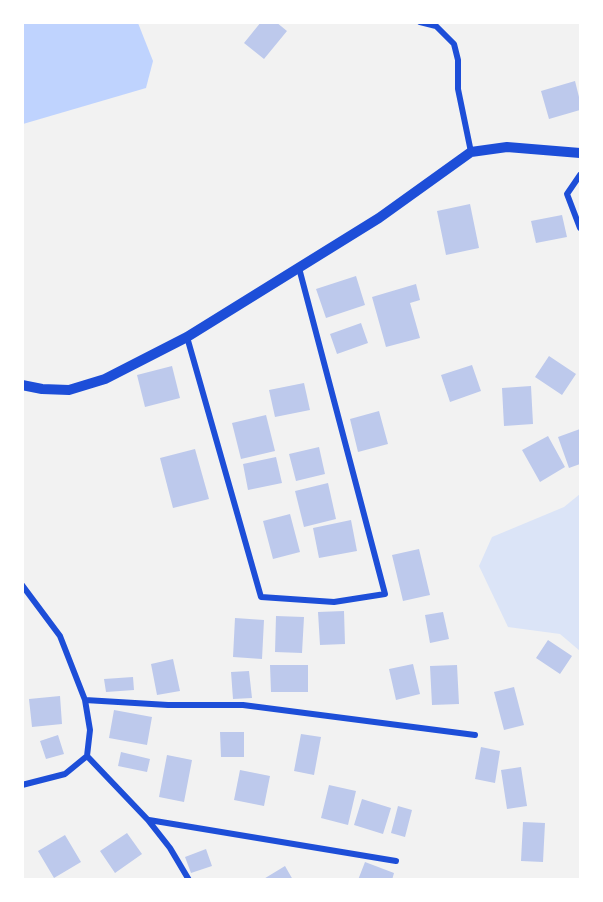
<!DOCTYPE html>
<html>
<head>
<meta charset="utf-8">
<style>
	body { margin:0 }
	#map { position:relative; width:603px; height:902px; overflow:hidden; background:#f2f2f2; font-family:"Nunito Sans",sans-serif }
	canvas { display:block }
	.frame { position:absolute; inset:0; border:24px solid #fff; pointer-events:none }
</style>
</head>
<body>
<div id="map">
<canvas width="603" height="902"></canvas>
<div class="frame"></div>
</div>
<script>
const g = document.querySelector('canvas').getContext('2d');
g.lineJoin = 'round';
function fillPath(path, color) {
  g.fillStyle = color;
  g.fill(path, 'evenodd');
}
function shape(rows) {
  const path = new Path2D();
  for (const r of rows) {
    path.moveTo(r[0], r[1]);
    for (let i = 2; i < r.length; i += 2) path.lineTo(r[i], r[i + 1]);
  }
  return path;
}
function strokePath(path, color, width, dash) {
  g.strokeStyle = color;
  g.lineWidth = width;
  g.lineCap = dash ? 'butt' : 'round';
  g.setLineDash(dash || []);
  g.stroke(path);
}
const green = shape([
	[580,494,580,651,560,634,508,627,479,566,492,537,564,507]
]);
const water = shape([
	[23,22,138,23,153,61,146,88,23,124]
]);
const building = shape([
	[261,22,276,22,287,31,264,59,244,43],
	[575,81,580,101,580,110,549,119,541,91],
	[470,204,479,248,446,255,437,211],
	[562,215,567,237,536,243,531,221],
	[356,276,365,305,326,318,316,289],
	[416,284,420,300,410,303,420,338,386,347,372,297],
	[361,323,368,343,337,354,330,334],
	[549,356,576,374,562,395,535,377],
	[472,365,481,391,450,402,441,375],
	[172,366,180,398,145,407,137,375],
	[304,383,310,410,275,417,269,390],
	[531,386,533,424,504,426,502,388],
	[379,411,388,444,358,452,350,419],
	[266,415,275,451,241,459,232,423],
	[580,429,580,464,569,468,558,437],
	[548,436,565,467,540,482,522,450],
	[319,447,325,474,296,481,289,454],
	[195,449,209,499,173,508,160,458],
	[276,457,282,483,248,490,243,464],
	[328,483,336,519,304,527,295,491],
	[290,514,300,552,273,559,263,521],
	[351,520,357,551,319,558,313,528],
	[419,549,430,595,403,601,392,555],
	[344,611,345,644,320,645,318,612],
	[443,612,449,639,430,643,425,615],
	[276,616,304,617,302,653,275,652],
	[235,618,264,620,262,659,233,657],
	[548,640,572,656,560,674,536,658],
	[173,659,180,691,157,695,151,664],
	[413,664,420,694,396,700,389,669],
	[270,665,308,665,308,692,271,692],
	[457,665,459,704,432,705,430,666],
	[249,671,252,698,233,699,231,672],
	[133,677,134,690,106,692,104,679],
	[514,687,524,725,504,730,494,692],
	[60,696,62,724,32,727,29,699],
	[114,710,152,717,147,745,109,738],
	[220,732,244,732,244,757,221,757],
	[301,734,321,737,314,775,294,771],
	[58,735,64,754,46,759,40,741],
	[481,747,500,751,495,783,475,779],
	[121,752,150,759,147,772,118,766],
	[167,755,192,760,184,802,159,797],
	[521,767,527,806,507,809,501,770],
	[240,770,270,776,264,806,234,800],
	[329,785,356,791,348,825,321,818],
	[362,799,391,808,383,834,354,825],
	[398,806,412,810,405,837,391,833],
	[523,822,545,823,543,862,521,861],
	[127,833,142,854,115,873,100,851],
	[65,835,81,862,54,878,38,851],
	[206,849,212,866,191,873,185,857],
	[365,862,394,873,392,880,358,880],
	[285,866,293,880,262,880]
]);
const minor = shape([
	[420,22,436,26,454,44,458,60,458,89,471,152],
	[580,175,567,194,580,228],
	[187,337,261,597,334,602,385,594,299,268],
	[22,585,60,636,85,700,90,730,87,756,148,820,170,848,189,880],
	[85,700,168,705,243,705,475,735],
	[22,785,65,774,87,756],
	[149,820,396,861]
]);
const tertiary = shape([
	[22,385,42,389,69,390,105,379,187,337,379,218,471,152,507,147,580,153]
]);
fillPath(green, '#dbe4f7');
fillPath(water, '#bfd3fe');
fillPath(building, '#bdc9ec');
strokePath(minor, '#1d4ed8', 6);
strokePath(tertiary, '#1d4ed8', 10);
</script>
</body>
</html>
